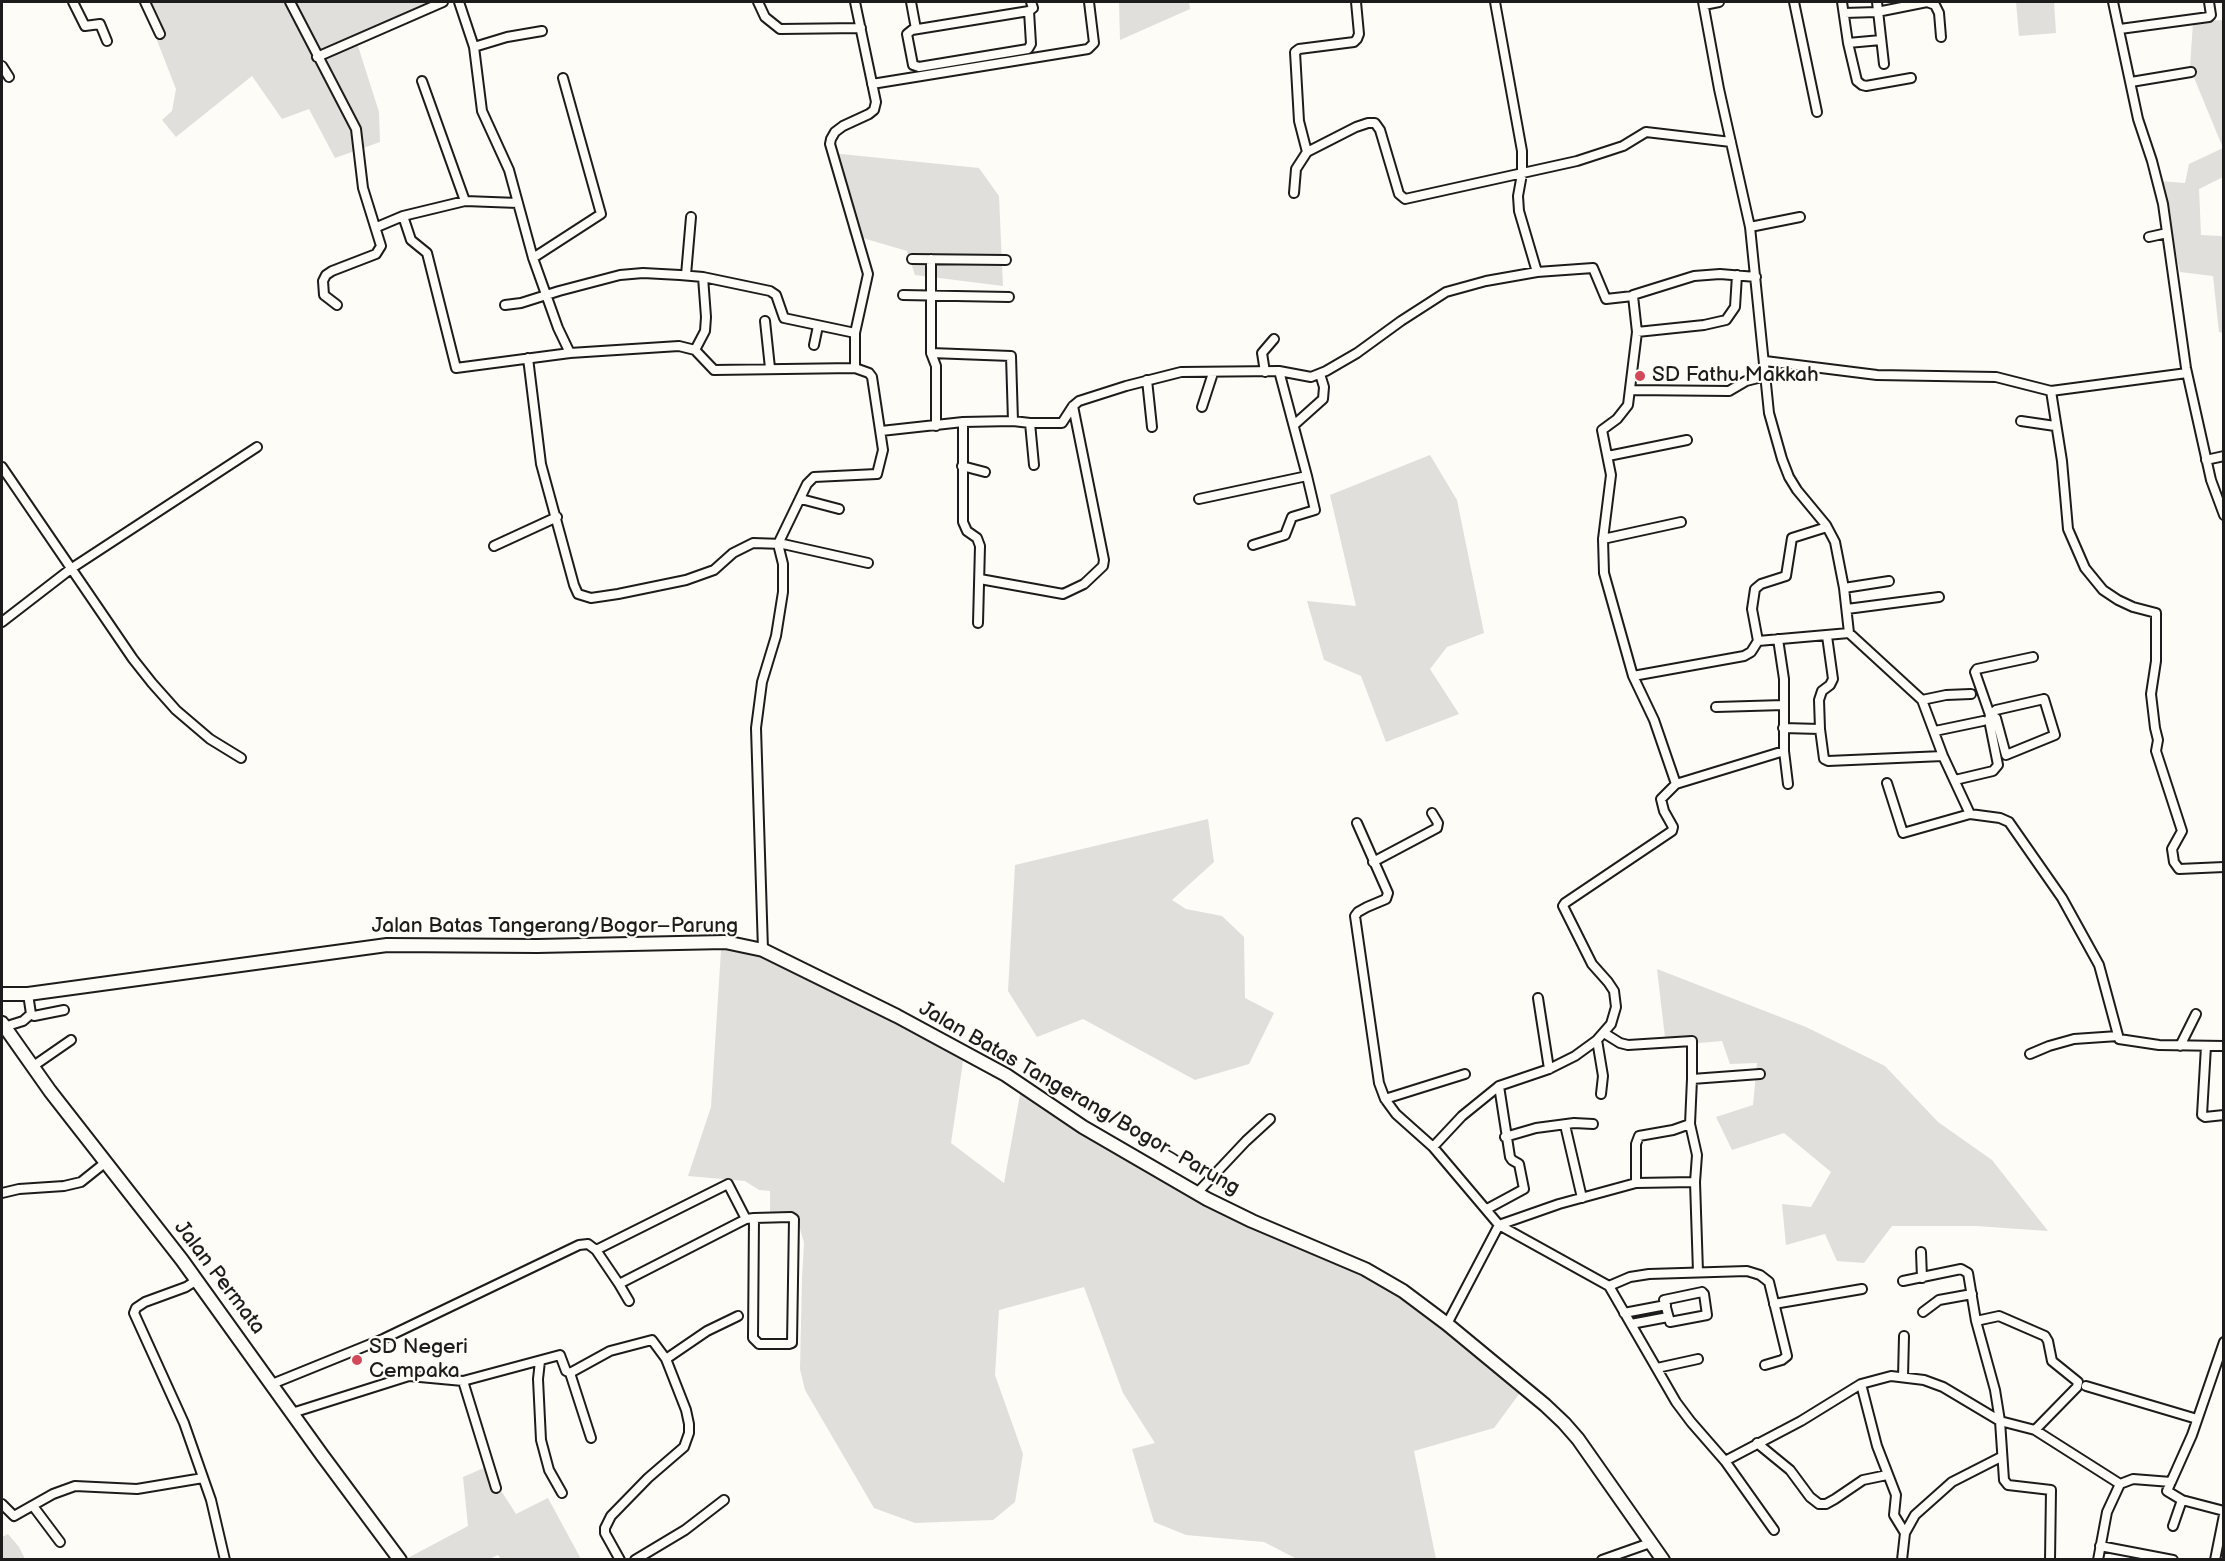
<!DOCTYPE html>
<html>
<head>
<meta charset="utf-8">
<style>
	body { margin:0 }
	#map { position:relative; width:2225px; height:1561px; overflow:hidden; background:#fdfcf7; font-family:"Balsamiq Sans",sans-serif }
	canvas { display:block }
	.frame { position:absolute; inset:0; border:3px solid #1c1c1c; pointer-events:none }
</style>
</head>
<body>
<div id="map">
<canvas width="2225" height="1561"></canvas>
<div class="frame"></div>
</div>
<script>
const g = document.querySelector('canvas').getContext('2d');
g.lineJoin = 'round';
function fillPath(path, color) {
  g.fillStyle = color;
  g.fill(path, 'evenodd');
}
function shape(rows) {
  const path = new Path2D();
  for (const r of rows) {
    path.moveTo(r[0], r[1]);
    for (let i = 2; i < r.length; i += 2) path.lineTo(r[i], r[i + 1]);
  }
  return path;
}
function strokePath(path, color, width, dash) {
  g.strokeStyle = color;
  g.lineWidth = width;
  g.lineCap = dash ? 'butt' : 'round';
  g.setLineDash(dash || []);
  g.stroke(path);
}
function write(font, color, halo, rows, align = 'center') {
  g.font = font + ' "Balsamiq Sans",sans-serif';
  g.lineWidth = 4.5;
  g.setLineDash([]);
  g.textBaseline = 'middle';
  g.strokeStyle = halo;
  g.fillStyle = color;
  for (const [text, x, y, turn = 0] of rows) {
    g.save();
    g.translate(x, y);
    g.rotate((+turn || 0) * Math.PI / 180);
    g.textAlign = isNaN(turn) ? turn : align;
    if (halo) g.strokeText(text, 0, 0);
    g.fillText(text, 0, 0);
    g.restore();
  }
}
const green = shape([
	[142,2,436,2,357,43,379,112,380,142,335,158,309,109,282,119,252,76,176,137,162,120,172,111,176,89],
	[1108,2,1189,2,1190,9,1120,40,1119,2],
	[2016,2,2054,2,2056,33,2019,36],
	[2223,20,2223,177,2199,189,2201,235,2221,236,2223,238,2223,333,2219,332,2213,276,2180,272,2159,181,2185,183,2189,164,2223,148,2190,68,2193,22],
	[831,153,979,168,999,196,1003,286,915,275,907,251,849,234,844,195],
	[1430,455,1457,500,1484,633,1447,647,1430,669,1459,714,1386,742,1361,676,1324,660,1307,601,1356,606,1330,495],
	[1208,819,1214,862,1172,900,1186,909,1222,916,1244,937,1245,998,1274,1013,1249,1064,1195,1080,1083,1019,1037,1037,1008,991,1015,865],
	[722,935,761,944,965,1048,951,1143,1004,1183,1021,1089,1243,1218,1405,1290,1525,1386,1494,1428,1414,1451,1436,1559,1297,1559,1264,1542,1186,1535,1154,1522,1132,1449,1155,1443,1123,1393,1084,1287,999,1310,995,1375,1023,1454,1015,1502,993,1520,915,1523,874,1508,805,1390,800,1369,802,1278,804,1243,797,1218,770,1217,770,1191,759,1190,745,1181,688,1176,711,1107],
	[1657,969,1806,1027,1885,1066,1938,1122,1992,1160,2048,1231,1976,1226,1892,1226,1864,1263,1837,1261,1825,1234,1786,1245,1782,1204,1811,1207,1831,1172,1784,1133,1732,1150,1716,1117,1753,1105,1757,1063,1730,1064,1722,1041,1666,1046],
	[486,1467,516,1514,548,1498,581,1559,501,1559,498,1555,487,1560,404,1560,468,1526,463,1477],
	[8,1534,19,1547,25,1559,2,1559,2,1537]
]);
const street = shape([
	[73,2,85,26,100,24,107,41],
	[145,2,160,34],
	[290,2,356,129,363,188,381,246,376,254,332,271,326,275,323,281,324,295,337,305],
	[459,2,474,47,482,111,509,170,533,258,558,328,570,353],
	[758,2,765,17,780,29,861,28],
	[911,2,916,29],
	[1495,2,1522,151,1522,174,1518,196,1519,211,1537,272,1593,268,1606,299,1633,296,1637,332,1628,405,1617,419,1602,430,1611,475,1603,539,1604,573,1633,676,1744,656,1751,652,1758,641,1849,633],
	[1703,2,1719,89,1750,227,1769,413,1782,459,1789,477,1797,490,1826,525,1835,542,1844,588,1849,633,1922,700,1943,756,1970,814,2000,818,2009,822,2062,898,2099,965,2119,1039,2159,1045,2224,1046],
	[1794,2,1817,112],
	[1842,2,1848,43,1857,81,1862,85,1866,86,1911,78],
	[1877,2,1884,64],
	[1927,2,1935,5,1939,13,1941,37],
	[2113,2,2138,119,2152,161,2163,204,2186,368,2211,480,2224,515],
	[1704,5,1719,2],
	[1029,11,912,30,907,34,913,65,919,67,1028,49,1031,44,1029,11,1033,8,1031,2],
	[1844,13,1877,12,1927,2],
	[2120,29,2209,17,2211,15,2209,2],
	[1848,43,1881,40],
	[474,47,507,37,542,31],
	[317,57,443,2],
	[2,66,9,77],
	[422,81,465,201],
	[2131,82,2191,72],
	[872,84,1088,49,1094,43,1089,2],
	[1307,152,1356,127,1368,123,1375,123,1380,130,1399,194,1405,199,1577,161,1623,146,1646,132,1731,142],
	[1294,193,1296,169,1307,152,1299,121,1295,52,1299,49,1354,42,1357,39,1359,34,1356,2],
	[403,216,411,240,427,253,456,368,570,353,679,346,695,350,714,370,855,368,869,373,872,377,883,450,877,474,814,477,807,484,778,544,783,564,783,592,776,636,762,682,756,728,763,950],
	[377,227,403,216,465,201,518,203],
	[1750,227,1800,217],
	[2149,237,2167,233],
	[533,258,601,214,563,78],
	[912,259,1006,260],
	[931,259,931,353,936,366,936,426],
	[686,275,691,217],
	[903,295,1009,297],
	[1633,295,1694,276,1720,274,1756,277],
	[505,305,521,303,559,291,620,275,643,273,680,275,703,277,770,291,776,295,784,318,855,333],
	[765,321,770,368],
	[1637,332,1704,325,1726,320,1735,307,1737,275],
	[814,345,818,326],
	[695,350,705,331,706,317,703,277],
	[931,353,1011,356,1013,421],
	[528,358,541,464,574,585,578,594,591,598,618,594,686,580,714,570,733,553,753,543,783,544,868,563],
	[1765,361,1877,375,1996,377,2051,391],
	[855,368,855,333,868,274,830,144,831,139,835,132,843,126,869,114,874,110,876,102,855,2],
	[1265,372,1262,353,1274,339],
	[2187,373,2051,391,2062,461,2068,529,2085,568,2103,590,2118,600,2133,607,2156,613,2156,661,2151,694,2155,728,2158,740,2156,751,2182,831,2172,849,2174,862,2179,869,2224,867],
	[1147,380,1152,427],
	[1631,390,1729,391,1746,381,1766,376],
	[1202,407,1213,373],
	[2021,421,2055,426],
	[963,422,963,522,967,531,977,538,980,546,978,623],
	[1030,423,1034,465],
	[1294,425,1323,399,1324,387,1320,374],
	[881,431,963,422,1013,421,1030,423,1062,423,1073,406,1079,401,1126,386,1181,372,1279,371,1311,377,1326,371,1357,353,1401,321,1446,292,1486,281,1537,272],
	[1608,456,1687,440],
	[2206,460,2224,456],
	[962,466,985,472],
	[2,467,133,659,152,683,176,710,210,739,241,758],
	[801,499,839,509],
	[1199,499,1307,476,1279,371],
	[1603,539,1681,522],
	[1253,545,1285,535,1292,517,1315,510,1307,476],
	[494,546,557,517],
	[980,579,1063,594,1084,584,1103,566,1104,560,1073,406],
	[1844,588,1889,581],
	[1847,609,1939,597],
	[2,622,72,568,257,447],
	[1827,636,1833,679,1830,685,1822,691,1819,700,1820,729,1824,759,1828,761,1943,756],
	[1758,641,1752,609,1755,589,1761,584,1786,576,1792,538,1827,527],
	[1633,676,1654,720,1676,784],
	[2044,699,2055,735,2006,755,1996,718,1990,715,1996,710,2044,699],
	[1922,700,1946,695,1971,694],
	[1716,707,1784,705],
	[1783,728,1820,729],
	[1935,731,1983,721],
	[1784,751,1788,784],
	[1955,780,1993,771,1998,765,1989,720,1990,715,1975,672,1977,669,2033,657],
	[1887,783,1903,833,1970,814],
	[1357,823,1388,893,1386,899,1367,907,1358,912,1355,916,1379,1083,1385,1099,1396,1114,1433,1147,1499,1225,1609,1286,1676,1402,1691,1422,1725,1461,1774,1530],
	[1373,862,1437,828,1438,823,1432,813],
	[28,994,31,1014],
	[1538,998,1549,1069],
	[4,1027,23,1021,31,1014,34,1016,64,1010],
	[1604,1033,1620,1043,1628,1045,1692,1041,1692,1079],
	[1597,1040,1603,1076,1601,1094],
	[2180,1046,2196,1014],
	[2206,1046,2202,1115,2205,1117,2224,1115],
	[2030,1054,2049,1046,2074,1039,2118,1036],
	[32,1067,71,1040],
	[1385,1099,1465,1074],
	[1690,1124,1697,1155,1695,1182,1698,1272],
	[1565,1125,1582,1198],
	[1505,1137,1536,1128,1574,1123,1593,1124],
	[1433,1147,1462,1116,1499,1086,1549,1069,1575,1056,1597,1040,1611,1024,1616,1007,1614,991,1608,982,1592,964,1563,906,1565,903,1672,831,1673,827,1664,811,1661,799,1676,784,1784,751,1784,679,1778,639],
	[1636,1183,1636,1144,1639,1136,1673,1130,1690,1124,1692,1079,1760,1074],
	[2,1193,19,1189,64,1186,81,1182,106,1162],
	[1197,1193,1246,1141,1270,1119],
	[1487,1209,1524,1189,1519,1164,1512,1160,1510,1157,1499,1086],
	[596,1250,728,1184,746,1219,754,1218,791,1217,794,1219,792,1343,789,1344,759,1344,753,1338,754,1218],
	[1921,1252,1922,1278],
	[197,1280,186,1287,145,1302,136,1308,134,1313,184,1423,211,1500,225,1560],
	[1903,1281,1961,1269,1968,1273,1976,1321,1995,1390,2000,1421,2004,1480,2008,1485,2051,1490,2050,1560],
	[619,1284,629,1301],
	[1609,1286,1630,1277,1649,1274,1747,1271,1760,1275,1769,1282,1787,1356,1782,1360,1765,1365],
	[1702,1292,1704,1294,1707,1315,1670,1322,1664,1300,1702,1292],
	[1774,1304,1862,1289],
	[1923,1312,1939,1300,1972,1294],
	[1624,1313,1666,1305],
	[1976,1321,1999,1316,2045,1336,2048,1341,2052,1361,2078,1382,2077,1387,2035,1430],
	[1447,1324,1499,1225,1559,1204,1636,1183,1695,1182],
	[1631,1324,1668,1317],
	[666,1359,707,1331,738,1316],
	[540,1361,538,1379,541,1440,549,1470,562,1493],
	[1657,1368,1698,1359],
	[570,1373,591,1438],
	[1903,1377,1904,1336],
	[463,1381,496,1488],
	[272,1384,383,1339,579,1245,588,1244,596,1250,619,1284,746,1219],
	[1861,1384,1877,1446,1896,1495,1894,1515,1905,1533],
	[2086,1386,2197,1419],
	[292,1413,409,1376,463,1381,560,1355,566,1371,570,1373,610,1351,652,1340,666,1359,686,1410,689,1424,689,1433,684,1447,648,1478,611,1516,605,1528,605,1533,620,1560],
	[1757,1443,1790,1470,1810,1497,1819,1504,1826,1504,1835,1499,1863,1480,1887,1475],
	[1725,1461,1801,1421,1861,1384,1891,1376,1924,1380,1943,1387,2000,1421,2035,1430,2120,1484],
	[2171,1482,2167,1491,2182,1500,2224,1511],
	[2,1504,14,1516,53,1494,75,1486,137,1489,203,1478],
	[33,1506,60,1542],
	[2173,1526,2182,1500],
	[2100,1546,2173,1560],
	[635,1560,685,1530,724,1500],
	[1602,1560,1650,1543],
	[1902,1560,1905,1533,1915,1515,1952,1482,2001,1457],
	[2098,1560,2107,1512,2120,1484,2133,1479,2171,1482,2192,1435,2224,1342],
	[2215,1560,2224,1515]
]);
const primary = shape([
	[2,994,28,994,387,945,537,946,725,942,763,950,897,1016,1006,1075,1083,1127,1207,1199,1252,1221,1365,1269,1403,1291,1447,1324,1545,1405,1564,1423,1578,1439,1663,1560],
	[2,1023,50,1091,182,1260,322,1455,400,1560]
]);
const markers = [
	[1640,376,6,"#d1495b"],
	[357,1360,6,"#d1495b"]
];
const poiNames = [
	["SD Fathu Makkah",1652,376],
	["SD Negeri",369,1348],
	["Cempaka",369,1372]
];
const streetNames = [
	["Jalan Batas Tangerang/Bogor–Parung",555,927],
	["Jalan Batas Tangerang/Bogor–Parung",1079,1099,30],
	["Jalan Permata",219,1278,53]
];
fillPath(green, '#e0dfdb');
strokePath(street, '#1c1c1c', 12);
strokePath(primary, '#1c1c1c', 16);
strokePath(street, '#fdfcf7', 8);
strokePath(primary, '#fdfcf7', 12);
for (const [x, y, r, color] of markers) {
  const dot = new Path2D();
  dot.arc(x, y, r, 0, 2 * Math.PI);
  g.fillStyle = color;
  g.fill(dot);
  strokePath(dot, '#fdfcf7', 2);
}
write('21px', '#1c1c1c', '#fdfcf7', poiNames, 'left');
write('21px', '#1c1c1c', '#fdfcf7', streetNames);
</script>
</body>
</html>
